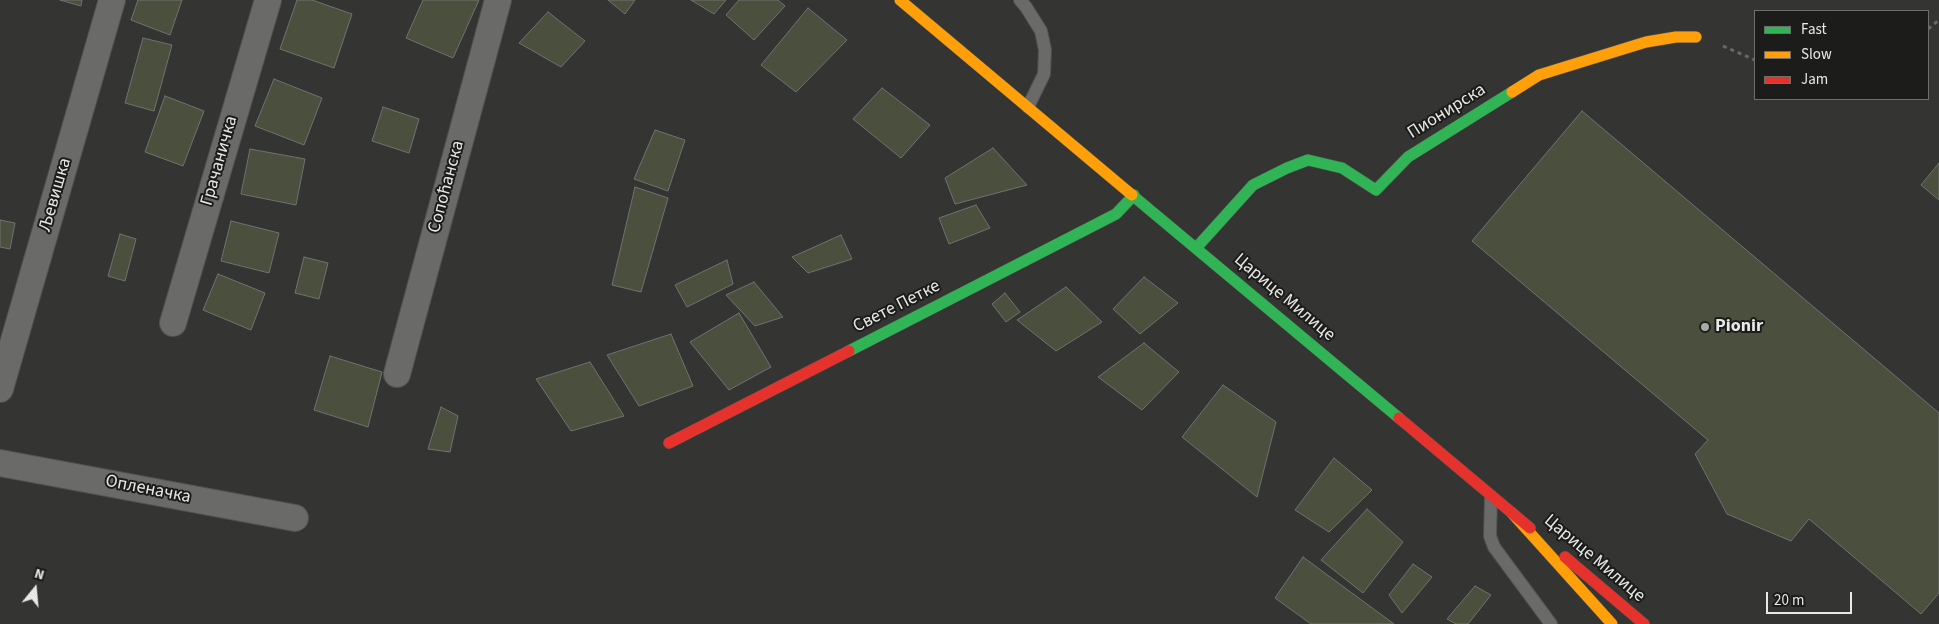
<!DOCTYPE html>
<html>
<head>
<meta charset="utf-8">
<style>
	body { margin:0 }
	#map { position:relative; width:1939px; height:624px; overflow:hidden; background:#343532; font-family:"Source Sans 3",sans-serif }
	canvas { display:block }
	.legend { position:absolute; left:1754px; top:10px; width:175px; height:90px; box-sizing:border-box; background:#1c1d1b; border:1px solid #6e6f6c; margin:0; padding:6px 9px; list-style:none; font-size:15px; color:#e8e9e6 }
	.legend li { display:flex; align-items:center; gap:10px; height:25px }
	.legend b { width:25px; border:1px solid #6e6f6c }
	.north { position:absolute; left:10px; top:564px; width:50px; height:50px; -webkit-text-stroke:4px #1c1d1b; paint-order:stroke; rotate:17deg; font-size:14px; font-weight:700; line-height:20px; text-align:center; color:#e8e9e6 }
	.north::after { content:''; display:block; margin:auto; width:18px; height:22px; background:#e8e9e6; clip-path:polygon(50% 0,100% 100%,50% 72%,0 100%) }
	.scale { position:absolute; left:1766px; top:592px; width:86px; height:22px; box-sizing:border-box; border:2px solid #e8e9e6; border-top:0; padding-left:6px; font-size:15px; line-height:18px; white-space:nowrap; color:#e8e9e6; -webkit-text-stroke:4px #1c1d1b; paint-order:stroke }
</style>
</head>
<body>
<div id="map">
<canvas width="1939" height="624"></canvas>
<ul class="legend">
<li><b style="height:6px;background:#30b455"></b>Fast</li>
<li><b style="height:6px;background:#ff9f0a"></b>Slow</li>
<li><b style="height:6px;background:#e5322d"></b>Jam</li>
</ul>
<div class="north">N</div>
<div class="scale">20 m</div>
</div>
<script>
const g = document.querySelector('canvas').getContext('2d');
g.lineJoin = 'round';
function fillPath(path, color) {
  g.fillStyle = color;
  g.fill(path, 'evenodd');
}
function shape(rows) {
  const path = new Path2D();
  for (const r of rows) {
    path.moveTo(r[0], r[1]);
    for (let i = 2; i < r.length; i += 2) path.lineTo(r[i], r[i + 1]);
  }
  return path;
}
function strokePath(path, color, width, dash) {
  g.strokeStyle = color;
  g.lineWidth = width;
  g.lineCap = dash ? 'butt' : 'round';
  g.setLineDash(dash || []);
  g.stroke(path);
}
function write(font, color, halo, rows, align = 'center') {
  g.font = font + ' "Source Sans 3",sans-serif';
  g.lineWidth = 4;
  g.setLineDash([]);
  g.textBaseline = 'middle';
  g.strokeStyle = halo;
  g.fillStyle = color;
  for (const [text, x, y, turn = 0] of rows) {
    g.save();
    g.translate(x, y);
    g.rotate((+turn || 0) * Math.PI / 180);
    g.textAlign = isNaN(turn) ? turn : align;
    if (halo) g.strokeText(text, 0, 0);
    g.fillText(text, 0, 0);
    g.restore();
  }
}
const building = shape([
	[60,0,82,0,81,6,60,0],
	[138,0,182,0,170,35,131,20,138,0],
	[297,0,312,0,352,14,334,68,280,49,297,0],
	[423,0,479,0,453,58,406,38,423,0],
	[608,0,635,0,625,14,608,0],
	[691,0,726,0,714,14,691,0],
	[739,0,778,0,785,6,754,40,726,15,739,0],
	[808,8,847,40,796,92,761,65,808,8],
	[548,12,585,41,561,67,519,43,548,12],
	[143,38,172,45,154,111,125,103,143,38],
	[274,79,322,98,304,145,255,126,274,79],
	[882,88,930,125,901,158,853,119,882,88],
	[165,96,204,111,183,166,145,152,165,96],
	[383,107,419,119,409,153,372,141,383,107],
	[1582,111,1939,413,1939,593,1921,614,1809,519,1791,541,1727,514,1695,454,1708,440,1472,241,1582,111],
	[655,130,685,140,668,191,634,179,655,130],
	[993,148,1027,185,955,204,945,178,993,148],
	[250,149,305,159,296,205,241,194,250,149],
	[1939,163,1939,200,1921,185,1939,163],
	[635,187,668,198,641,292,612,285,635,187],
	[976,205,990,228,949,244,939,218,976,205],
	[0,220,15,223,10,249,0,247,0,220],
	[231,221,279,233,269,273,221,261,231,221],
	[120,234,136,239,125,281,108,276,120,234],
	[841,235,852,259,808,273,792,257,841,235],
	[304,257,328,263,319,299,295,293,304,257],
	[727,260,733,284,687,307,675,285,727,260],
	[218,274,265,293,251,330,203,310,218,274],
	[1144,277,1178,303,1140,334,1113,309,1144,277],
	[754,282,783,317,755,326,726,295,754,282],
	[1066,287,1102,322,1056,351,1017,320,1066,287],
	[1005,293,1020,312,1006,322,992,304,1005,293],
	[739,313,771,367,729,390,690,342,739,313],
	[671,334,693,386,639,406,607,355,671,334],
	[1144,343,1179,372,1142,410,1098,377,1144,343],
	[330,356,382,372,368,427,314,410,330,356],
	[590,362,624,416,571,431,536,379,590,362],
	[1223,385,1276,422,1257,497,1182,437,1223,385],
	[441,407,458,416,450,452,428,449,441,407],
	[1334,458,1372,490,1329,532,1295,510,1334,458],
	[1367,509,1403,542,1363,593,1321,560,1367,509],
	[1303,557,1394,624,1311,624,1275,598,1303,557],
	[1413,564,1432,577,1402,613,1389,595,1413,564],
	[1475,586,1491,595,1468,624,1456,624,1447,619,1475,586]
]);
const path = shape([
	[1928,29,1939,20],
	[1723,46,1755,60]
]);
const lane = shape([
	[1020,0,1026,7,1041,31,1045,50,1044,74,1028,107],
	[1491,497,1490,536,1494,547,1551,624]
]);
const street = shape([
	[173,323,268,0],
	[397,374,498,0],
	[0,389,112,0],
	[0,463,295,518]
]);
const fast = shape([
	[1132,195,1399,418],
	[1197,247,1253,185,1287,168,1308,160,1342,168,1376,190,1408,157,1512,92],
	[849,351,1116,214,1134,195]
]);
const slow = shape([
	[900,0,1132,195],
	[1512,92,1539,75,1646,42,1676,37,1696,37],
	[1512,513,1612,624]
]);
const jam = shape([
	[1399,418,1530,528],
	[669,443,849,351],
	[1565,557,1644,624]
]);
const markers = [
	[1705,327,5,"#a9aaa7"]
];
const streetNames = [
	["Пионирска",1447,112,-32],
	["Грачаничка",220,161,-74],
	["Сопоћанска",447,187,-75],
	["Љевишка",56,195,-74],
	["Царице Милице",1284,298,40],
	["Свете Петке",897,307,-27],
	["Опленачка",148,490,11],
	["Царице Милице",1594,559,40]
];
const poiNames = [
	["Pionir",1715,327]
];
fillPath(building, '#4a503d');
strokePath(building, '#717270', 1);
strokePath(lane, '#51524f', 14);
strokePath(street, '#51524f', 28);
strokePath(fast, '#51524f', 12);
strokePath(slow, '#51524f', 12);
strokePath(jam, '#51524f', 12);
strokePath(path, '#686867', 3, [4, 4]);
strokePath(lane, '#6a6a68', 12);
strokePath(street, '#6a6a68', 26);
strokePath(fast, '#30b455', 11);
strokePath(slow, '#ff9f0a', 11);
strokePath(jam, '#e5322d', 11);
for (const [x, y, r, color] of markers) {
  const dot = new Path2D();
  dot.arc(x, y, r, 0, 2 * Math.PI);
  g.fillStyle = color;
  g.fill(dot);
  strokePath(dot, '#1c1d1b', 2);
}
write('18px', '#e8e9e6', '#1c1d1b', streetNames);
write('bold 18px', '#e8e9e6', '#1c1d1b', poiNames, 'left');
</script>
</body>
</html>
